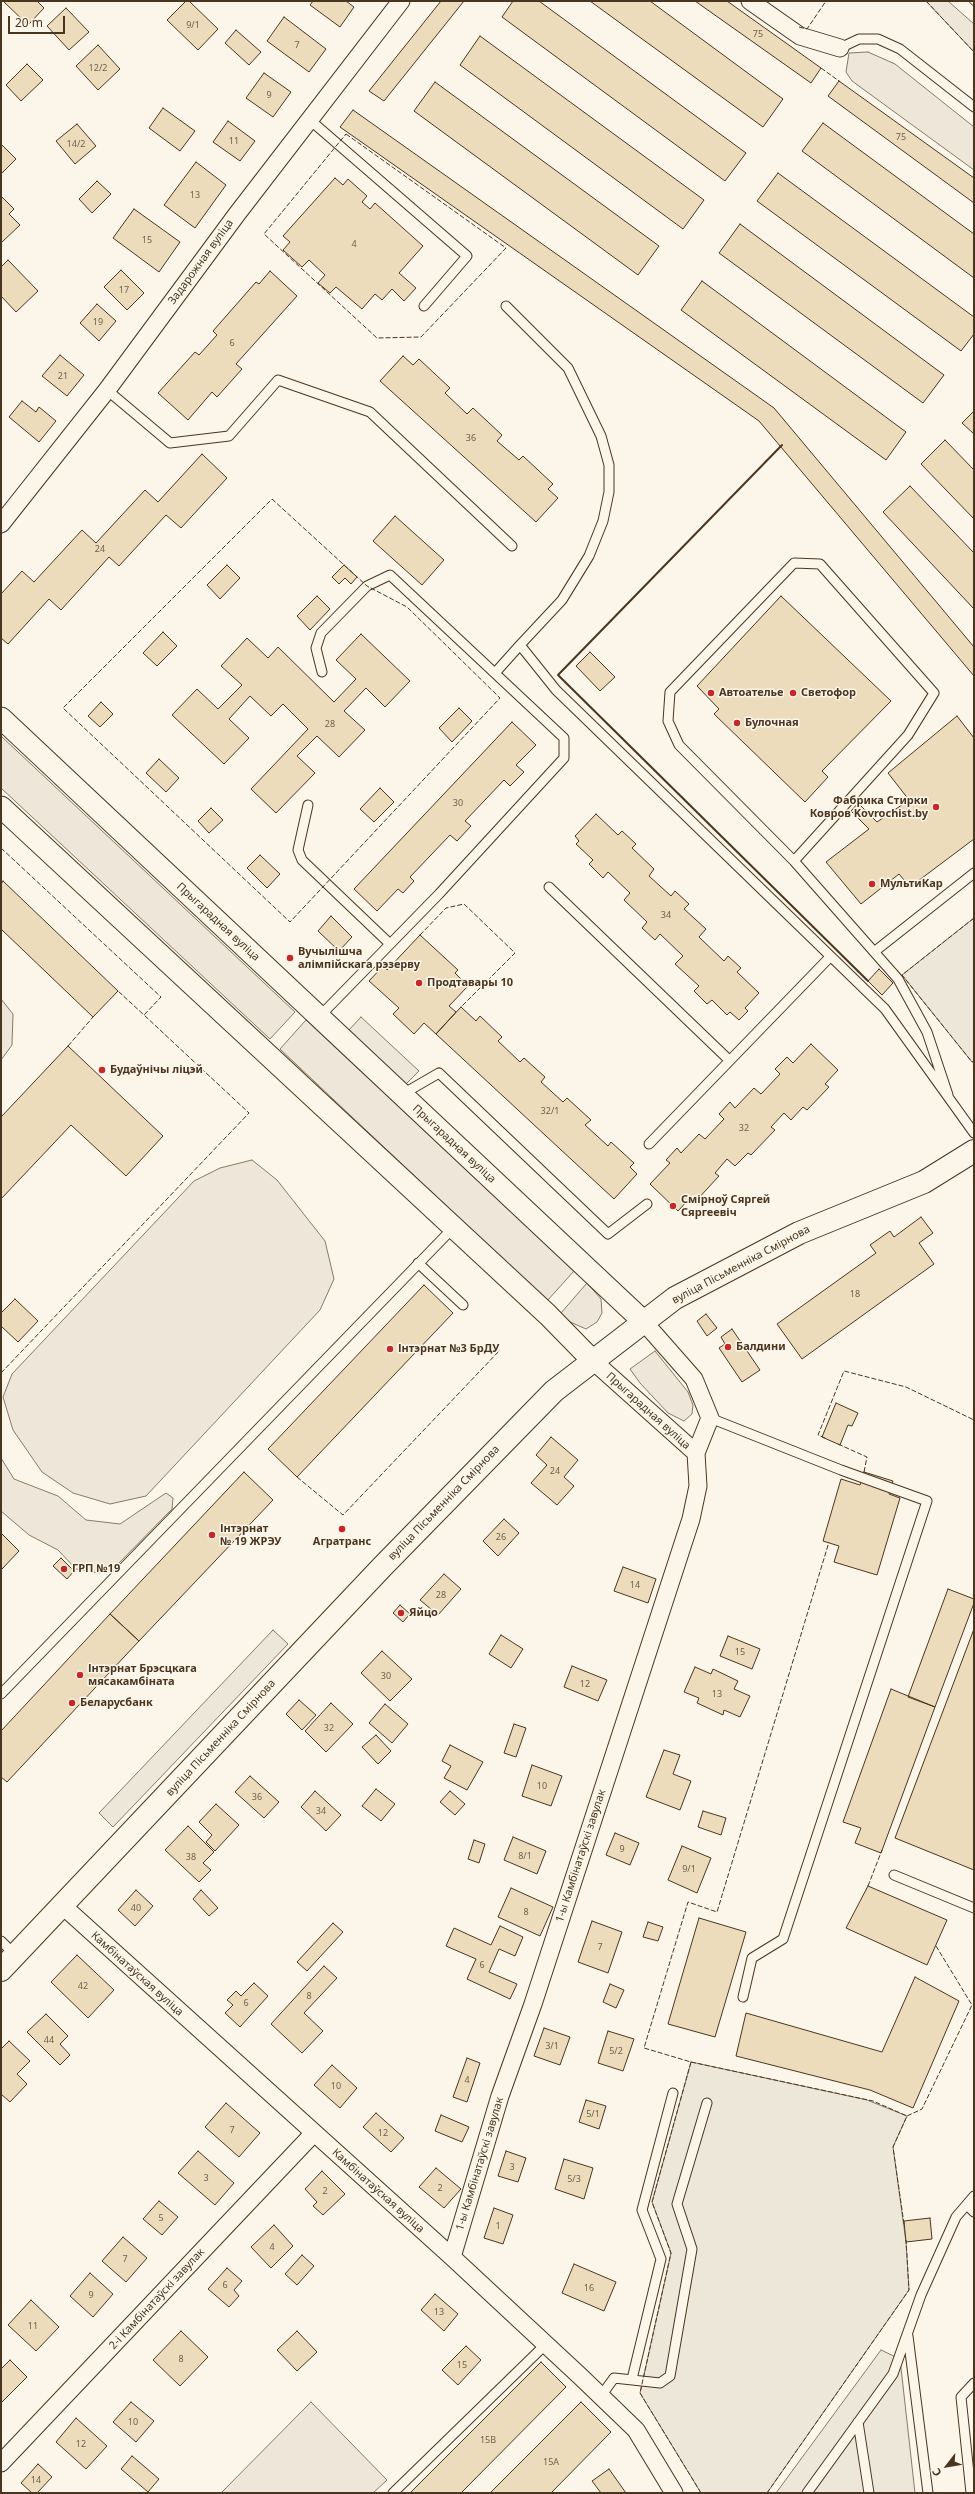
<!DOCTYPE html>
<html>
<head>
<meta charset="utf-8">
<style>
	body { margin:0 }
	#map { position:relative; width:975px; height:2494px; overflow:hidden; background:#fbf6e9; font-family:"Noto Sans",sans-serif }
	canvas { display:block }
	.frame { position:absolute; inset:0; border:2px solid #4a3520; pointer-events:none }
	.north { position:absolute; left:927px; top:2446px; width:40px; height:40px; -webkit-text-stroke:3px #fbf6e9; paint-order:stroke; rotate:239deg; font-size:11px; font-weight:700; line-height:16px; text-align:center; color:#4a3520 }
	.north::after { content:''; display:block; margin:auto; width:14px; height:18px; background:#4a3520; clip-path:polygon(50% 0,100% 100%,50% 72%,0 100%) }
	.scale { position:absolute; left:8px; top:16px; width:57px; height:18px; box-sizing:border-box; border:2px solid #4a3520; border-top:0; padding-left:5px; font-size:12px; line-height:14px; white-space:nowrap; color:#4a3520; -webkit-text-stroke:3px #fbf6e9; paint-order:stroke }
</style>
</head>
<body>
<div id="map">
<canvas width="975" height="2494"></canvas>
<div class="frame"></div>
<div class="north">С</div>
<div class="scale">20 m</div>
</div>
<script>
const g = document.querySelector('canvas').getContext('2d');
g.lineJoin = 'round';
function fillPath(path, color) {
  g.fillStyle = color;
  g.fill(path, 'evenodd');
}
function shape(rows) {
  const path = new Path2D();
  for (const r of rows) {
    path.moveTo(r[0], r[1]);
    for (let i = 2; i < r.length; i += 2) path.lineTo(r[i], r[i + 1]);
  }
  return path;
}
function strokePath(path, color, width, dash) {
  g.strokeStyle = color;
  g.lineWidth = width;
  g.lineCap = dash ? 'butt' : 'round';
  g.setLineDash(dash || []);
  g.stroke(path);
}
function write(font, color, halo, rows, align = 'center') {
  g.font = font + ' "Noto Sans",sans-serif';
  g.lineWidth = 3;
  g.setLineDash([]);
  g.textBaseline = 'middle';
  g.strokeStyle = halo;
  g.fillStyle = color;
  for (const [text, x, y, turn = 0] of rows) {
    g.save();
    g.translate(x, y);
    g.rotate((+turn || 0) * Math.PI / 180);
    g.textAlign = isNaN(turn) ? turn : align;
    if (halo) g.strokeText(text, 0, 0);
    g.fillText(text, 0, 0);
    g.restore();
  }
}
const green = shape([
	[926,1,948,1,974,24,974,52,926,1],
	[868,52,895,64,974,127,974,170,852,81,846,72,849,53,868,52],
	[1,736,295,1012,270,1039,1,788,1,736],
	[1,999,13,1014,12,1045,1,1060,1,999],
	[306,1020,574,1271,547,1301,280,1049,306,1020],
	[252,1160,277,1180,325,1241,334,1279,320,1310,146,1496,110,1504,73,1493,42,1472,13,1430,3,1397,12,1374,194,1181,220,1168,252,1160],
	[587,1283,601,1299,602,1313,597,1322,586,1329,568,1321,561,1313,587,1283],
	[655,1351,688,1392,693,1405,692,1414,684,1421,668,1413,640,1383,630,1369,655,1351],
	[1,1458,14,1479,58,1496,86,1520,120,1524,166,1493,173,1498,172,1509,116,1566,99,1573,76,1569,58,1550,29,1535,1,1511,1,1458],
	[311,2402,387,2480,373,2493,221,2493,311,2402]
]);
const parking = shape([
	[974,918,974,1061,972,1062,902,975,974,918],
	[361,1017,419,1071,405,1085,348,1031,361,1017],
	[273,1630,288,1644,113,1827,99,1813,273,1630],
	[691,2062,867,2100,907,2116,893,2147,906,2242,909,2290,767,2493,701,2493,640,2393,671,2253,652,2202,691,2062],
	[881,2350,900,2359,915,2493,776,2493,881,2350]
]);
const building = shape([
	[3,1,37,1,44,8,28,25,3,1],
	[186,1,189,1,218,29,198,50,167,20,186,1],
	[313,1,346,1,354,7,340,27,310,5,313,1],
	[441,1,464,1,384,101,369,91,441,1],
	[513,1,539,1,746,153,725,181,502,17,513,1],
	[590,1,650,1,783,99,763,127,590,1],
	[695,1,727,1,821,68,811,83,695,1],
	[66,8,89,32,69,50,47,26,66,8],
	[284,17,326,49,309,72,267,41,284,17],
	[236,30,261,52,249,65,225,43,236,30],
	[480,36,704,200,683,229,460,65,480,36],
	[98,45,120,69,98,90,76,66,98,45],
	[27,64,43,80,21,101,6,85,27,64],
	[264,73,291,92,273,117,246,98,264,73],
	[839,81,974,178,974,203,828,96,839,81],
	[435,82,659,246,638,275,414,111,435,82],
	[163,108,195,131,180,151,149,128,163,108],
	[353,110,774,408,974,647,974,676,759,421,340,127,353,110],
	[228,121,255,141,240,161,213,142,228,121],
	[823,123,974,234,974,278,802,151,823,123],
	[77,124,96,146,75,164,56,141,77,124],
	[1,144,16,159,1,174,1,144],
	[196,162,226,185,195,228,164,205,196,162],
	[778,173,974,317,974,334,961,351,757,201,778,173],
	[335,178,343,185,348,179,367,196,362,202,370,209,375,203,423,246,399,273,416,288,404,301,392,289,382,300,375,294,362,309,336,287,330,293,318,283,325,275,309,260,302,267,283,250,290,242,283,236,335,178],
	[97,181,111,194,92,213,79,199,97,181],
	[1,196,14,209,9,214,20,225,1,243,1,196],
	[134,209,180,242,159,272,113,238,134,209],
	[740,224,944,375,923,403,719,253,740,224],
	[8,260,38,291,16,312,1,296,1,267,8,260],
	[121,270,144,293,127,310,104,287,121,270],
	[270,271,297,296,236,364,242,369,217,397,212,392,188,420,158,393,195,352,199,355,217,335,213,331,256,282,259,284,270,271],
	[702,281,906,432,886,460,681,310,702,281],
	[97,304,116,321,99,341,80,323,97,304],
	[60,355,84,375,67,396,42,376,60,355],
	[403,356,413,365,419,359,450,388,445,393,467,414,473,408,502,435,497,441,519,460,523,456,553,484,548,489,558,498,536,522,380,381,403,356],
	[22,401,36,412,39,407,56,421,39,442,9,417,22,401],
	[974,411,974,434,962,423,974,411],
	[945,440,974,470,974,519,921,464,945,440],
	[202,454,227,478,181,528,166,515,119,566,109,557,61,610,49,599,8,644,1,638,1,594,22,571,34,582,82,530,96,543,145,490,158,502,202,454],
	[910,486,974,553,974,609,883,512,910,486],
	[395,516,444,560,422,585,373,541,395,516],
	[227,565,240,578,220,599,207,585,227,565],
	[344,565,357,577,351,584,345,578,339,584,332,577,344,565],
	[317,596,330,609,310,630,297,616,317,596],
	[781,596,891,701,822,771,828,777,805,802,714,714,719,709,697,686,781,596],
	[163,632,177,646,157,666,143,653,163,632],
	[361,634,410,681,385,707,366,688,344,711,365,730,339,757,317,736,297,756,315,773,276,813,251,789,308,729,283,704,271,716,250,696,229,719,249,738,224,764,172,715,197,689,218,709,242,685,221,666,247,638,268,658,278,647,334,702,356,679,336,660,361,634],
	[590,652,615,677,600,691,576,666,590,652],
	[101,702,113,714,100,727,88,716,101,702],
	[459,708,472,721,452,742,439,728,459,708],
	[957,716,974,738,974,839,910,887,899,874,861,904,826,862,869,829,851,811,858,803,877,822,909,800,888,773,957,716],
	[512,722,536,745,516,765,524,772,510,786,504,780,465,821,471,826,457,841,450,835,410,877,414,881,403,893,398,889,377,911,354,889,512,722],
	[159,759,179,778,166,792,146,773,159,759],
	[380,788,394,802,374,822,360,809,380,788],
	[211,808,223,820,209,833,198,821,211,808],
	[596,814,618,835,622,831,636,844,632,848,654,869,649,876,671,896,675,891,689,904,684,909,706,929,699,937,724,961,728,956,741,968,737,972,759,993,745,1008,748,1011,739,1020,730,1012,727,1015,712,1000,707,1004,694,991,699,986,675,964,683,956,660,934,655,940,642,928,647,922,624,900,630,893,608,872,603,878,589,864,593,860,576,844,579,841,575,836,596,814],
	[260,855,280,874,267,888,247,868,260,855],
	[3,881,118,991,93,1017,1,929,1,884,3,881],
	[331,916,352,937,339,951,318,931,331,916],
	[420,935,458,970,455,973,468,986,449,1006,456,1012,436,1034,424,1023,414,1034,393,1014,399,1008,369,981,383,966,387,970,420,935],
	[879,969,893,983,882,995,868,981,879,969],
	[461,1007,476,1021,480,1016,502,1037,498,1041,520,1062,524,1058,545,1077,541,1082,563,1102,567,1098,591,1120,585,1125,608,1146,611,1142,634,1163,630,1167,637,1174,614,1199,436,1034,461,1007],
	[811,1044,838,1070,825,1084,829,1087,807,1110,803,1107,791,1120,784,1113,771,1127,775,1130,751,1155,748,1153,735,1166,727,1159,715,1173,719,1176,695,1202,690,1198,678,1211,650,1184,670,1163,666,1160,677,1148,681,1153,699,1134,705,1139,724,1119,719,1114,730,1102,735,1108,754,1088,761,1094,780,1074,775,1069,787,1057,793,1063,811,1044],
	[68,1046,163,1136,126,1176,71,1125,1,1199,1,1117,68,1046],
	[921,1217,933,1233,919,1243,934,1264,802,1359,777,1324,876,1253,870,1245,890,1231,894,1237,921,1217],
	[424,1285,453,1313,297,1477,268,1449,424,1285],
	[15,1299,38,1321,18,1342,1,1326,1,1313,15,1299],
	[706,1314,717,1328,707,1336,697,1321,706,1314],
	[732,1329,760,1370,742,1382,719,1348,725,1344,721,1337,732,1329],
	[836,1403,858,1413,852,1426,848,1425,840,1445,822,1437,836,1403],
	[551,1437,578,1460,564,1477,574,1486,557,1505,531,1483,547,1465,536,1455,551,1437],
	[244,1472,273,1500,139,1641,110,1614,244,1472],
	[864,1472,893,1481,889,1494,900,1498,877,1575,834,1562,839,1546,823,1541,841,1479,860,1485,864,1472],
	[504,1519,519,1533,498,1556,483,1541,504,1519],
	[1,1533,19,1551,2,1569,1,1568,1,1533],
	[61,1558,74,1571,67,1579,53,1566,61,1558],
	[623,1567,656,1579,648,1603,614,1591,623,1567],
	[444,1574,461,1589,438,1615,420,1600,444,1574],
	[948,1589,974,1599,974,1603,935,1707,908,1697,948,1589],
	[400,1605,410,1614,403,1622,393,1613,400,1605],
	[110,1614,139,1641,7,1782,1,1777,1,1731,110,1614],
	[974,1629,974,1870,895,1838,974,1629],
	[501,1635,523,1649,511,1668,489,1654,501,1635],
	[728,1636,760,1649,752,1669,720,1656,728,1636],
	[382,1651,412,1679,390,1701,361,1673,382,1651],
	[572,1666,607,1680,598,1701,564,1687,572,1666],
	[695,1667,711,1674,713,1669,738,1681,734,1689,750,1696,740,1717,724,1710,723,1715,697,1703,699,1698,684,1692,695,1667],
	[891,1689,935,1707,881,1853,855,1843,861,1828,843,1822,891,1689],
	[299,1700,316,1715,302,1730,286,1714,299,1700],
	[331,1703,353,1724,326,1752,305,1731,331,1703],
	[385,1704,408,1724,392,1743,369,1723,385,1704],
	[514,1724,526,1728,516,1757,504,1753,514,1724],
	[376,1735,391,1751,378,1764,362,1747,376,1735],
	[450,1745,483,1762,467,1790,444,1778,451,1766,442,1761,450,1745],
	[664,1750,680,1755,673,1774,691,1781,680,1810,646,1797,664,1750],
	[532,1765,562,1776,551,1806,522,1796,532,1765],
	[250,1776,279,1802,264,1818,235,1792,250,1776],
	[376,1789,395,1804,381,1821,362,1806,376,1789],
	[315,1791,341,1815,326,1831,301,1807,315,1791],
	[450,1791,465,1804,455,1815,440,1802,450,1791],
	[216,1804,239,1825,215,1851,206,1842,212,1835,199,1822,216,1804],
	[703,1811,726,1818,721,1835,698,1827,703,1811],
	[188,1826,214,1852,203,1863,211,1870,199,1882,165,1850,188,1826],
	[615,1833,639,1843,630,1865,606,1855,615,1833],
	[513,1837,546,1851,537,1874,504,1860,513,1837],
	[474,1840,485,1844,479,1863,468,1859,474,1840],
	[682,1846,711,1858,697,1893,668,1880,682,1846],
	[868,1886,947,1920,927,1965,846,1928,868,1886],
	[511,1888,553,1907,540,1936,498,1917,511,1888],
	[136,1890,153,1906,135,1926,118,1910,136,1890],
	[201,1890,218,1908,209,1916,193,1899,201,1890],
	[699,1918,746,1932,715,2037,668,2024,699,1918],
	[592,1921,622,1932,608,1973,578,1962,592,1921],
	[648,1922,663,1927,658,1941,643,1937,648,1922],
	[333,1923,343,1932,307,1971,297,1962,333,1923],
	[500,1926,523,1937,515,1956,499,1949,489,1972,517,1984,510,1999,467,1979,476,1959,446,1946,454,1928,491,1945,500,1926],
	[77,1955,114,1990,88,2018,51,1982,77,1955],
	[324,1966,337,1978,304,2013,323,2031,302,2053,271,2024,324,1966],
	[915,1977,959,2001,913,2108,870,2090,736,2056,746,2013,882,2052,915,1977],
	[254,1983,268,1996,240,2027,225,2013,233,2005,227,2000,236,1991,241,1996,254,1983],
	[610,1984,624,1990,616,2008,603,2002,610,1984],
	[46,2014,68,2036,60,2044,70,2055,60,2065,27,2032,46,2014],
	[544,2028,570,2037,560,2065,534,2056,544,2028],
	[608,2031,634,2039,623,2071,598,2063,608,2031],
	[9,2041,30,2061,17,2074,27,2084,10,2102,1,2094,1,2049,9,2041],
	[467,2058,480,2063,467,2102,453,2097,467,2058],
	[332,2065,357,2088,340,2108,314,2085,332,2065],
	[586,2100,606,2106,599,2129,579,2122,586,2100],
	[226,2103,260,2133,239,2157,205,2127,226,2103],
	[376,2113,404,2138,391,2152,363,2127,376,2113],
	[441,2115,469,2127,462,2142,435,2131,441,2115],
	[198,2151,234,2183,215,2205,178,2173,198,2151],
	[506,2151,526,2158,518,2182,498,2176,506,2151],
	[564,2159,593,2168,584,2199,555,2189,564,2159],
	[436,2168,461,2189,444,2208,419,2187,436,2168],
	[322,2171,345,2194,323,2215,313,2206,317,2202,305,2189,322,2171],
	[159,2201,178,2217,162,2235,143,2219,159,2201],
	[494,2208,513,2215,503,2244,484,2238,494,2208],
	[930,2218,932,2239,906,2242,904,2221,930,2218],
	[274,2225,293,2246,271,2268,251,2247,274,2225],
	[123,2237,147,2258,126,2282,102,2261,123,2237],
	[302,2255,314,2266,297,2285,285,2274,302,2255],
	[574,2264,616,2282,604,2311,562,2293,574,2264],
	[227,2268,242,2281,234,2290,239,2296,229,2307,208,2289,227,2268],
	[90,2273,113,2294,93,2317,70,2296,90,2273],
	[435,2294,458,2314,444,2331,421,2310,435,2294],
	[31,2300,59,2327,36,2351,8,2325,31,2300],
	[181,2331,208,2357,180,2386,153,2360,181,2331],
	[297,2331,317,2352,297,2371,277,2350,297,2331],
	[466,2346,481,2360,458,2385,442,2370,466,2346],
	[10,2360,27,2377,1,2403,1,2369,10,2360],
	[541,2362,566,2387,461,2493,410,2493,541,2362],
	[131,2402,154,2421,136,2442,113,2422,131,2402],
	[581,2402,611,2432,551,2493,490,2493,581,2402],
	[76,2418,107,2446,86,2469,56,2442,76,2418],
	[132,2456,159,2479,148,2492,121,2469,132,2456],
	[38,2464,52,2477,37,2493,32,2493,21,2483,38,2464],
	[609,2469,626,2493,601,2493,592,2481,609,2469]
]);
const service = shape([
	[840,48,859,39,878,39,900,49,974,107],
	[310,120,467,256,424,306],
	[506,306,568,368,601,436,609,465,609,492,603,521,589,556,562,600,520,645,556,690,885,1009,974,1133],
	[107,390,170,443,229,436,278,380,370,412,512,546],
	[495,673,520,645],
	[308,805,298,850,302,860,390,944],
	[794,861,908,735,934,693,820,564,794,563,670,692,668,721,679,745,794,861,898,979,927,1032,948,1095],
	[549,887,729,1060],
	[874,952,974,873],
	[319,1017,439,894,564,758,564,738,390,575,367,586,321,633,316,648,322,672],
	[401,1095,439,1073,608,1234,647,1204],
	[649,1144,830,957],
	[418,1263,463,1305],
	[710,1418,841,1470,927,1501,783,1939,752,1958,743,1997],
	[1,1694,454,1227],
	[894,1875,974,1908],
	[1,1941,15,1955],
	[967,2205,974,2212],
	[908,2336,928,2493],
	[632,2379,661,2259,642,2210,673,2093],
	[601,2396,614,2378,660,2383,670,2376,692,2249,677,2204,707,2103],
	[858,2422,869,2493],
	[393,2493,546,2344],
	[807,2493,893,2374,921,2295,956,2217,974,2196],
	[971,2493,961,2397,974,2383]
]);
const minor = shape([
	[750,1,800,36,840,48],
	[1,524,107,390,237,214,401,1],
	[592,1360,696,1453],
	[63,1906,452,2257,581,2377,636,2430,674,2493],
	[452,2257,500,2096,533,2004,691,1519,698,1486,696,1453,710,1418,694,1379,643,1321],
	[1,2463,313,2134]
]);
const tertiary = shape([
	[1,718,643,1321],
	[1,807,548,1315,592,1360]
]);
const secondary = shape([
	[1,1970,382,1567,554,1391,675,1298,799,1233,924,1182,974,1151]
]);
const rail = shape([
	[971,1,974,4]
]);
const fence = shape([
	[926,1,974,52],
	[799,27,807,29,826,1],
	[821,68,839,81],
	[346,134,506,248,421,337,377,338,264,234,346,134],
	[272,499,367,586,407,607,500,698,290,922,63,708,272,499],
	[1,848,161,997,144,1015,118,991],
	[974,918,902,975,972,1062,974,1061],
	[420,935,446,908,464,904,515,953,461,1007],
	[68,1046,93,1017],
	[1,1373,249,1113,144,1015],
	[825,1438,818,1435,844,1371,906,1387,974,1420],
	[838,1444,867,1457,864,1472],
	[297,1477,343,1515,500,1350],
	[868,1886,882,1850],
	[691,2062,873,2101,907,2116],
	[904,2224,893,2147,907,2116,922,2109,972,2005,936,1946],
	[701,2493,640,2393,671,2253,652,2202,691,2062,644,2048,688,1902,717,1912,829,1542],
	[767,2493,909,2290,906,2240]
]);
const wall = shape([
	[782,445,558,675,868,981]
]);
const markers = [
	[711,693,4,"#c62828"],
	[793,693,4,"#c62828"],
	[737,723,4,"#c62828"],
	[936,807,4,"#c62828"],
	[872,884,4,"#c62828"],
	[290,958,4,"#c62828"],
	[419,983,4,"#c62828"],
	[102,1070,4,"#c62828"],
	[673,1206,4,"#c62828"],
	[728,1347,4,"#c62828"],
	[390,1349,4,"#c62828"],
	[342,1529,4,"#c62828"],
	[212,1535,4,"#c62828"],
	[64,1569,4,"#c62828"],
	[401,1613,4,"#c62828"],
	[80,1675,4,"#c62828"],
	[72,1703,4,"#c62828"]
];
const numberNames = [
	["9/1",193,25],
	["75",758,34],
	["7",297,45],
	["12/2",98,68],
	["9",269,95],
	["75",901,137],
	["11",234,141],
	["14/2",76,144],
	["13",195,195],
	["15",147,240],
	["4",354,244],
	["17",124,290],
	["19",98,322],
	["6",232,343],
	["21",63,376],
	["36",471,438],
	["24",100,549],
	["28",330,724],
	["30",458,803],
	["34",666,915],
	["32/1",550,1111],
	["32",744,1128],
	["18",855,1294],
	["24",555,1471],
	["26",501,1537],
	["14",635,1585],
	["28",441,1595],
	["15",740,1652],
	["30",386,1676],
	["12",585,1684],
	["13",717,1694],
	["32",329,1728],
	["10",542,1786],
	["36",257,1797],
	["34",321,1811],
	["9",622,1849],
	["8/1",525,1856],
	["38",191,1857],
	["9/1",689,1869],
	["40",136,1908],
	["8",526,1912],
	["7",600,1947],
	["6",482,1965],
	["42",83,1986],
	["8",309,1996],
	["6",246,2003],
	["44",49,2040],
	["3/1",552,2046],
	["5/2",616,2051],
	["4",467,2080],
	["10",336,2086],
	["5/1",593,2114],
	["7",232,2130],
	["12",383,2133],
	["3",512,2167],
	["3",206,2178],
	["5/3",574,2179],
	["2",440,2188],
	["2",325,2191],
	["5",161,2218],
	["1",498,2226],
	["4",272,2247],
	["7",125,2259],
	["6",225,2285],
	["16",589,2288],
	["9",91,2295],
	["13",439,2312],
	["11",33,2326],
	["8",181,2359],
	["15",462,2365],
	["10",133,2422],
	["15В",488,2440],
	["12",81,2444],
	["15А",551,2462],
	["14",36,2480]
];
const streetNames = [
	["Задарожная вуліца",201,262,-54],
	["Прыгарадная вуліца",218,922,43],
	["Прыгарадная вуліца",454,1144,43],
	["вуліца Пісьменніка Смірнова",741,1265,-28],
	["Прыгарадная вуліца",648,1411,42],
	["вуліца Пісьменніка Смірнова",444,1503,-46],
	["вуліца Пісьменніка Смірнова",221,1738,-47],
	["1-ы Камбінатаўскі завулак",581,1856,-72],
	["Камбінатаўская вуліца",137,1974,42],
	["1-ы Камбінатаўскі завулак",480,2164,-73],
	["Камбінатаўская вуліца",378,2191,42],
	["2-і Камбінатаўскі завулак",157,2299,-47]
];
const poiNames = [
	["Автоателье",719,693],
	["Светофор",801,693],
	["Булочная",745,723],
	["Фабрика Стирки",928,801,"right"],
	["Ковров Kovrochist.by",928,814,"right"],
	["МультиКар",880,884],
	["Вучылішча",298,952],
	["алімпійскага рэзерву",298,965],
	["Продтавары 10",427,983],
	["Будаўнічы ліцэй",110,1070],
	["Смірноў Сяргей",681,1200],
	["Сяргеевіч",681,1213],
	["Балдини",736,1347],
	["Інтэрнат №3 БрДУ",398,1349],
	["Інтэрнат",220,1529],
	["№ 19 ЖРЭУ",220,1542],
	["Агратранс",342,1542,"center"],
	["ГРП №19",72,1569],
	["Яйцо",409,1613],
	["Інтэрнат Брэсцкага",88,1669],
	["мясакамбіната",88,1682],
	["Беларусбанк",80,1703]
];
fillPath(green, '#ede6d9');
strokePath(green, '#887966', 1);
fillPath(parking, '#ede7d9');
strokePath(parking, '#887966', 1);
fillPath(building, '#ecdcbc');
strokePath(building, '#4a3520', 1);
strokePath(service, '#4a3520', 11);
strokePath(minor, '#4a3520', 19);
strokePath(tertiary, '#4a3520', 23);
strokePath(secondary, '#4a3520', 24);
strokePath(service, '#fbf6e9', 9);
strokePath(minor, '#fbf6e9', 17);
strokePath(tertiary, '#fbf6e9', 21);
strokePath(secondary, '#fbf6e9', 22);
strokePath(rail, '#4a3520', 4.5);
strokePath(rail, '#fbf6e9', 3, [9]);
strokePath(fence, '#4a3520', 1, [5, 2]);
strokePath(wall, '#4a3520', 2);
for (const [x, y, r, color] of markers) {
  const dot = new Path2D();
  dot.arc(x, y, r, 0, 2 * Math.PI);
  g.fillStyle = color;
  g.fill(dot);
  strokePath(dot, '#fbf6e9', 1.5);
}
write('9px', '#725f47', null, numberNames);
write('11px', '#4a3520', '#fbf6e9', streetNames);
write('bold 11px', '#4a3520', '#fbf6e9', poiNames, 'left');
</script>
</body>
</html>
